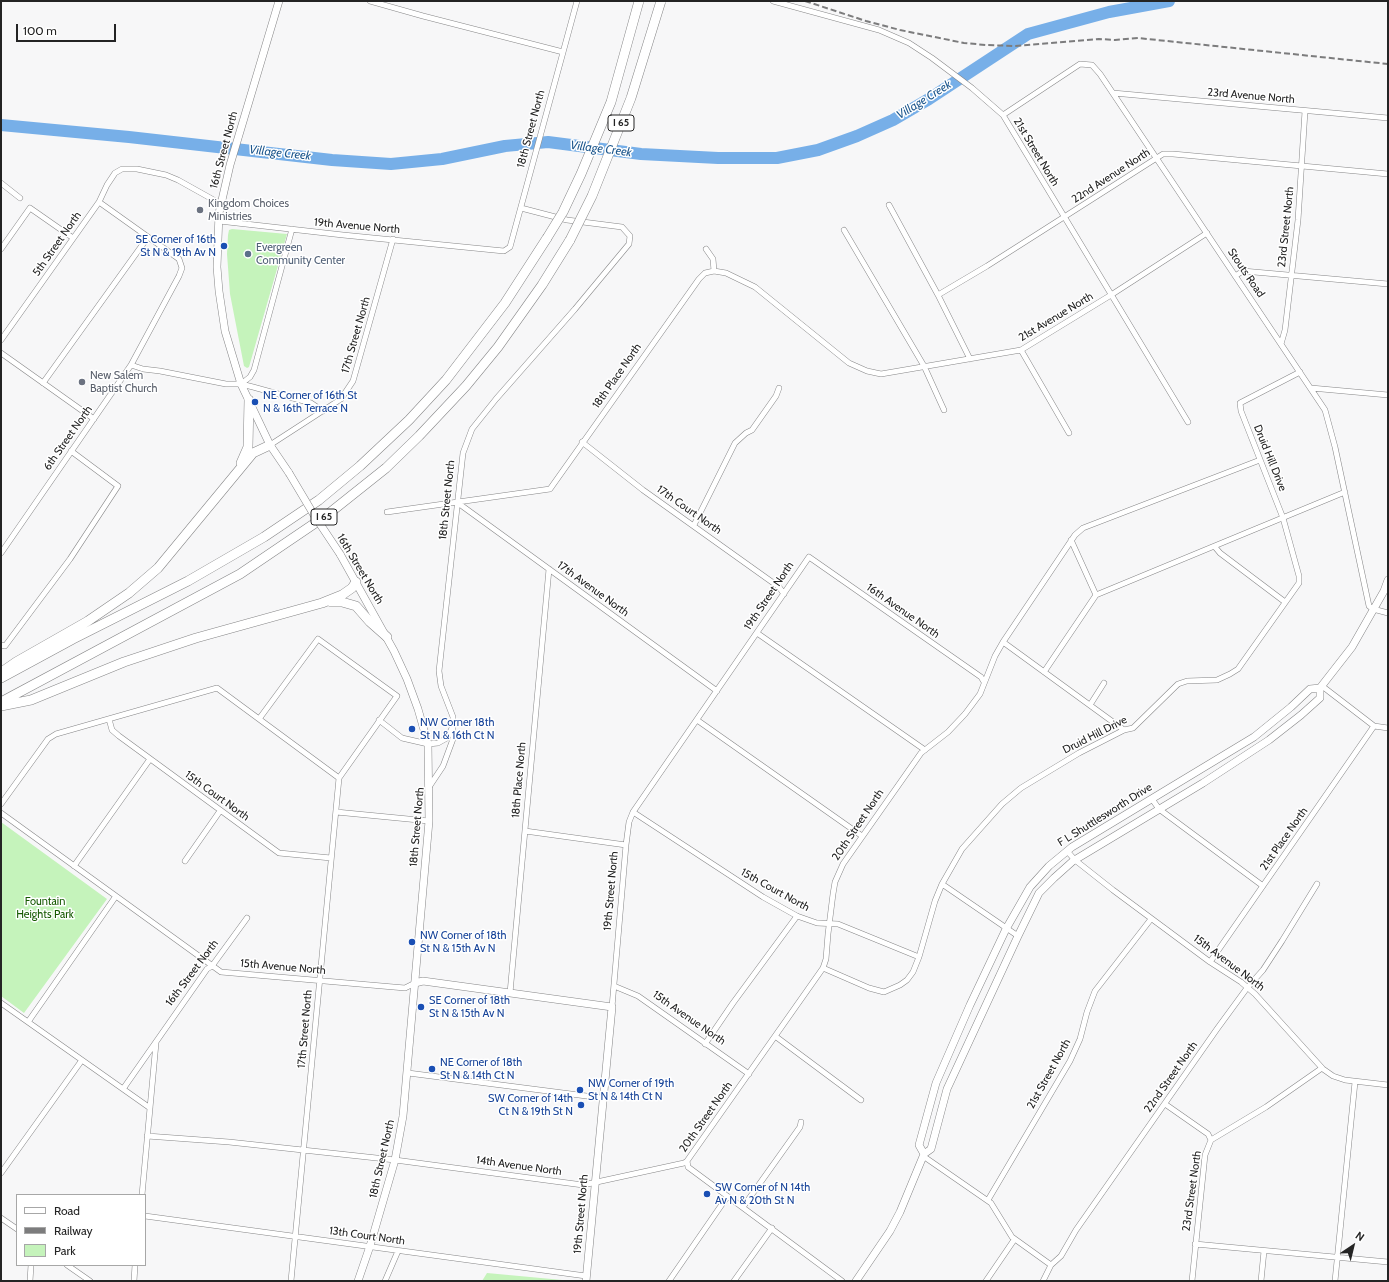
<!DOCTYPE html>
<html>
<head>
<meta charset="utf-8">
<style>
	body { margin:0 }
	#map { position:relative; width:1389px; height:1282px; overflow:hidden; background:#f7f7f8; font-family:Cabin,sans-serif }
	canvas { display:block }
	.frame { position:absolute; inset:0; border:2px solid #242424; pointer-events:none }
	.legend { position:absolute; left:16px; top:1194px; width:130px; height:72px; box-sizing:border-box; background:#fff; border:1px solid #a7a7a7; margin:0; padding:5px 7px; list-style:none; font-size:12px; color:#242424 }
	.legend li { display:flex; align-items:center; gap:8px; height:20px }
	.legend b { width:20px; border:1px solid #a7a7a7 }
	.north { position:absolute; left:1333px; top:1226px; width:40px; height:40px; -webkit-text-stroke:3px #fff; paint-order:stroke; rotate:35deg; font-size:11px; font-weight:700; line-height:16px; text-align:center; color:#242424 }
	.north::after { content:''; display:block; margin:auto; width:14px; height:18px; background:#242424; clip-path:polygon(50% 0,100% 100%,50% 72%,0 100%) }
	.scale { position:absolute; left:16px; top:24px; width:100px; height:18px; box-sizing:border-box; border:2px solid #242424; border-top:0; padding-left:5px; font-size:12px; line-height:14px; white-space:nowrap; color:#242424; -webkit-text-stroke:3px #fff; paint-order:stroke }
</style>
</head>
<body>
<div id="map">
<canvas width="1389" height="1282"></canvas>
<div class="frame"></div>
<ul class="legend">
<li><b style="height:5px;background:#fff"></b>Road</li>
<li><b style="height:5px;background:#7c7c7d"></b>Railway</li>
<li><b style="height:11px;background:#c5f3bb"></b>Park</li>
</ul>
<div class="north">N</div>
<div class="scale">100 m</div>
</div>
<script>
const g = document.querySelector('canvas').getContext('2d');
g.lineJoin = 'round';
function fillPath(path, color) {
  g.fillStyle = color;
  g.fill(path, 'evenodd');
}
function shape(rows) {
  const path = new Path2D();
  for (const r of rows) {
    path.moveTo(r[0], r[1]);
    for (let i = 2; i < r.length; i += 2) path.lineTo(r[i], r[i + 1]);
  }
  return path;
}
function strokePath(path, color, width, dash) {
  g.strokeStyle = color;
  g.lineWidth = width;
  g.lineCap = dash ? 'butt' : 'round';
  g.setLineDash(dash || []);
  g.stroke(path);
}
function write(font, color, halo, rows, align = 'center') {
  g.font = font + ' Cabin,sans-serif';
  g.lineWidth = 3;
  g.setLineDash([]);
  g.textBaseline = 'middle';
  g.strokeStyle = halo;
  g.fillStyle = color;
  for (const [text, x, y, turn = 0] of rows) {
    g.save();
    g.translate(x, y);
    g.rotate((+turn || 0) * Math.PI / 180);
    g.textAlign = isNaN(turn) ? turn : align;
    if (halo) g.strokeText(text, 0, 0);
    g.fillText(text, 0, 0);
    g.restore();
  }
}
const green = shape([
	[232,229,287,234,249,367,247,368,244,366,230,294,227,254,228,235,229,230],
	[1,822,107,899,24,1013,1,996],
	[487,1273,573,1281,482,1281]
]);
const river = shape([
	[1,125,129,137,332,160,391,164,442,159,505,146,548,142,641,154,718,158,777,158,818,150,857,136,893,120,929,99,1028,34,1109,12,1169,1]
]);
const street = shape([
	[370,1,423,16,563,52],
	[773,1,879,30,909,43,932,58,972,88,1003,115,1188,422],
	[1113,93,1388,118],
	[1003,115,1080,64,1092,65,1100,74,1325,410,1335,447,1369,606,1373,609,1388,613],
	[1,183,20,198],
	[889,205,938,295,970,359],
	[219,221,343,235,504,251,510,247,577,1],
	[844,230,924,366,944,410],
	[1,249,30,208,73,238],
	[714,271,726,273,755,287,849,363,867,371,881,374,1021,350,1111,295,1207,233],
	[1235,276,1243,271,1388,284],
	[938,295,987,266,1163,154,1173,154,1388,174],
	[1,340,99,202,107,185,115,173,122,169,137,169,166,175,178,180,221,204],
	[1281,344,1285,330,1298,220,1305,111],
	[1021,350,1069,433],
	[1,353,94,419],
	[131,365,143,369,160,371,226,384,241,384,253,387,311,403,323,411],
	[43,383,148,237],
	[241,384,250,377,254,370,292,229],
	[1311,388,1388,395],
	[582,442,643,490,779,587,784,594],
	[270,445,341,399,353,381,393,239],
	[458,503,717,691],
	[387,512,550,489,699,279,705,273,714,271,713,259,706,249],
	[694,525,735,443,746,433,752,430,776,396,779,388],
	[1215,547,1220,553,1285,602],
	[1,553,131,365,179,276,182,268,179,259,99,202],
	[1096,595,1345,492],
	[757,633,925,750],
	[1003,642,1124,730],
	[1,645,5,646,70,559,118,486,71,451],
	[1044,672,1096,595,1071,540],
	[1322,686,1374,726,1388,728],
	[1090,705,1104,683],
	[109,719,112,730,119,736,279,853,331,858],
	[259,719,318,639,397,696,339,778,291,1281],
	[379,720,402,738,428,744,438,743,447,738,452,728],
	[697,720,862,836],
	[429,787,443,766,453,739,453,717,441,686,439,671,463,453,472,429,496,399,575,309,629,244,630,236,622,227,567,220,521,208],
	[1152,799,1159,809,1263,886],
	[1,804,48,739,56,734,217,688,339,778],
	[336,812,429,821],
	[633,812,763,897,797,916,817,923,838,924,919,957],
	[1,813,221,972,405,988,415,983],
	[525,831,626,845],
	[1067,851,1075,860,1113,890,1210,962,1241,982,1255,994,1323,1069,1333,1076,1345,1080,1388,1085],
	[185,861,220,811],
	[74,866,150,759],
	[942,884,1018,936],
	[1210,962,1374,726],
	[823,968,869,988,884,992,900,985,907,980,913,972,919,957,935,901,942,884,962,849,1002,804,1021,788,1079,753,1124,730,1133,728,1178,684,1187,681,1217,680,1230,674,1238,669,1299,583,1299,576,1283,518,1241,411,1240,403,1300,372],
	[614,986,638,996,749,1074],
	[510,993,549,569],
	[1,1003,150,1108],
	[612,1007,626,845,629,822,633,812,809,557,981,677,984,682],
	[28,1022,116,896],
	[775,1036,861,1100],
	[705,1044,733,1003,797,916],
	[408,1073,602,1098],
	[123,1089,207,969,212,966,247,918],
	[1165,1104,1208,1134,1211,1140],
	[147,1136,229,1142,395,1160,583,1185,684,1163,687,1161,823,968,826,959,828,934,833,894,835,882,843,864,921,753,948,732,965,714,980,694,995,656,1003,642,1075,535,1083,528,1260,460],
	[923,1156,991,1203,1012,1237,1051,1265],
	[687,1161,688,1167,842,1281],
	[1,1173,82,1060],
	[142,1195,156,1043],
	[988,1200,1070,1061,1080,1039,1087,1012,1095,991,1151,919],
	[743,1207,800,1127,801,1122],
	[145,1216,586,1276],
	[1,1218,17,1229],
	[1195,1244,1388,1262],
	[67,1265,90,1281],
	[30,1281,31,1265],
	[134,1281,135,1265],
	[385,1281,398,1251],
	[669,1281,727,1197],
	[734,1281,772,1228],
	[986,1281,1014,1240],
	[1043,1281,1051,1265,1061,1256,1076,1230,1217,1029,1247,988,1263,970,1282,941,1317,884],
	[1192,1281,1205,1155,1211,1140,1266,1107,1322,1068],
	[1261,1281,1264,1251],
	[1335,1281,1355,1082]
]);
const secondary = shape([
	[279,1,230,165,219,213,217,267,219,291,225,331,241,384,270,445,289,473],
	[340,554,394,651,407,679,418,709,428,744,429,821,403,1116,395,1160,370,1246,358,1281],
	[415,983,423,981,612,1007,586,1281],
	[924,1154,919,1145,936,1083,970,1005,1006,929,1030,887,1049,866,1072,847,1254,737,1291,707,1310,689,1320,688],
	[856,1281,890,1231,900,1212,924,1154,931,1149,947,1089,1018,936,1039,893,1054,878,1073,861,1203,783,1269,740,1301,715,1320,698,1320,688,1352,647,1384,591,1388,580]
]);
const highway = shape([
	[241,463,248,447,249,400],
	[331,602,342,602,356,606,370,622,387,637],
	[3,671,16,662,88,621,129,593,158,568,253,453,270,445],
	[1,678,73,639,188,581,264,537,319,500,360,466,409,420,446,380,505,303,547,238],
	[1,702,240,574,327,515,386,468,419,436,466,386,498,347,542,285,570,240],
	[1,706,31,700,124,662,196,638,322,603,342,595,352,588,356,582]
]);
const rail = shape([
	[805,1,866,21,900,30,964,43,986,45,1015,46,1099,39,1115,40,1138,38,1388,64]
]);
const secondaryBridge = shape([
	[289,473,314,515,340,554]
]);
const highwayBridge = shape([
	[547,238,563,212,581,174,611,102,639,1],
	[570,240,592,196,631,98,661,1]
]);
const markers = [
	[200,210,4,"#6b7280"],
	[224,246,4,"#1a4fb4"],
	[248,254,4,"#5c6f8a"],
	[82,382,4,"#6b7280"],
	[255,402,4,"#1a4fb4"],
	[412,729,4,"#1a4fb4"],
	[412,942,4,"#1a4fb4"],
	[421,1007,4,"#1a4fb4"],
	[432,1069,4,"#1a4fb4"],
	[580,1090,4,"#1a4fb4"],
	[581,1105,4,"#1a4fb4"],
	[707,1194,4,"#1a4fb4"]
];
const shields = [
	[621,123,26],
	[324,517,26]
];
const shieldNames = [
	["I 65",621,123],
	["I 65",324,517]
];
const streetNames = [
	["23rd Avenue North",1251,96,5],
	["18th Street North",531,129,-75],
	["16th Street North",224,150,-75],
	["21st Street North",1036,152,59],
	["22nd Avenue North",1111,176,-33],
	["19th Avenue North",357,226,5],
	["23rd Street North",1286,227,-84],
	["5th Street North",57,244,-55],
	["Stouts Road",1246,273,56],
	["21st Avenue North",1056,317,-31],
	["17th Street North",356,335,-74],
	["18th Place North",617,376,-55],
	["6th Street North",68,438,-55],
	["Druid Hill Drive",1270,458,68],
	["18th Street North",447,500,-84],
	["17th Court North",689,510,35],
	["16th Street North",360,569,59],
	["17th Avenue North",593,589,36],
	["19th Street North",769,596,-56],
	["16th Avenue North",903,611,35],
	["Druid Hill Drive",1095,735,-27],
	["18th Place North",519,780,-85],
	["15th Court North",217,796,36],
	["F L Shuttlesworth Drive",1105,815,-32],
	["20th Street North",858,825,-56],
	["18th Street North",417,827,-85],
	["21st Place North",1284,839,-55],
	["15th Court North",775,890,29],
	["19th Street North",611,891,-85],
	["15th Avenue North",1229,963,37],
	["15th Avenue North",283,967,5],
	["16th Street North",192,973,-53],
	["15th Avenue North",689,1018,35],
	["17th Street North",305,1029,-85],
	["21st Street North",1049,1074,-61],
	["22nd Street North",1171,1077,-55],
	["20th Street North",706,1117,-55],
	["18th Street North",382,1159,-77],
	["14th Avenue North",519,1166,8],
	["23rd Street North",1192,1191,-82],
	["19th Street North",581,1214,-85],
	["13th Court North",367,1236,8]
];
const worshipNames = [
	["Kingdom Choices",208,204],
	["Ministries",208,217],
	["New Salem",90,376],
	["Baptist Church",90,389]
];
const transitNames = [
	["SE Corner of 16th",216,240,"right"],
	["St N & 19th Av N",216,253,"right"],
	["NE Corner of 16th St",263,396],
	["N & 16th Terrace N",263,409],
	["NW Corner 18th",420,723],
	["St N & 16th Ct N",420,736],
	["NW Corner of 18th",420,936],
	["St N & 15th Av N",420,949],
	["SE Corner of 18th",429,1001],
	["St N & 15th Av N",429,1014],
	["NE Corner of 18th",440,1063],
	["St N & 14th Ct N",440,1076],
	["NW Corner of 19th",588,1084],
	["St N & 14th Ct N",588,1097],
	["SW Corner of 14th",573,1099,"right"],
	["Ct N & 19th St N",573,1112,"right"],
	["SW Corner of N 14th",715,1188],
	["Av N & 20th St N",715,1201]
];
const serviceNames = [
	["Evergreen",256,248],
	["Community Center",256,261]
];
const parkNames = [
	["Fountain",45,902],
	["Heights Park",45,915]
];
const waterNames = [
	["Village Creek",924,100,-32],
	["Village Creek",601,149,7],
	["Village Creek",280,153,6]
];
fillPath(green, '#c5f3bb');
strokePath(river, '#77afe8', 12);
strokePath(street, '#868687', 6);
strokePath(secondary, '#868687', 8);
strokePath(highway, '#868687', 10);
strokePath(street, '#fff', 5);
strokePath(secondary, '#fff', 7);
strokePath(highway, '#fff', 9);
strokePath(rail, '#7c7c7d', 2, [6, 3]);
strokePath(secondaryBridge, '#868687', 8, []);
strokePath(highwayBridge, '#868687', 10, []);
strokePath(secondaryBridge, '#fff', 7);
strokePath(highwayBridge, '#fff', 9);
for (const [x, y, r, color] of markers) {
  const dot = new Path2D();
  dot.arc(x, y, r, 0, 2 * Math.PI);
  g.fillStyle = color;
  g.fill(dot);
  strokePath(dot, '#fff', 1.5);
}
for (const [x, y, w] of shields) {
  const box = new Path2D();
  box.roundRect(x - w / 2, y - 8, w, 16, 3);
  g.fillStyle = '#fff';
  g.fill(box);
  strokePath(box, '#242424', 1);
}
write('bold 10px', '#242424', null, shieldNames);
write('11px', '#242424', '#fff', streetNames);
write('11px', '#5b616d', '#fff', worshipNames, 'left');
write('11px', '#164399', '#fff', transitNames, 'left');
write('11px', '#4e5e75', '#fff', serviceNames, 'left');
write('11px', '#155900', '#fff', parkNames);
write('italic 12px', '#1d578d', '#fff', waterNames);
</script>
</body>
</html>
